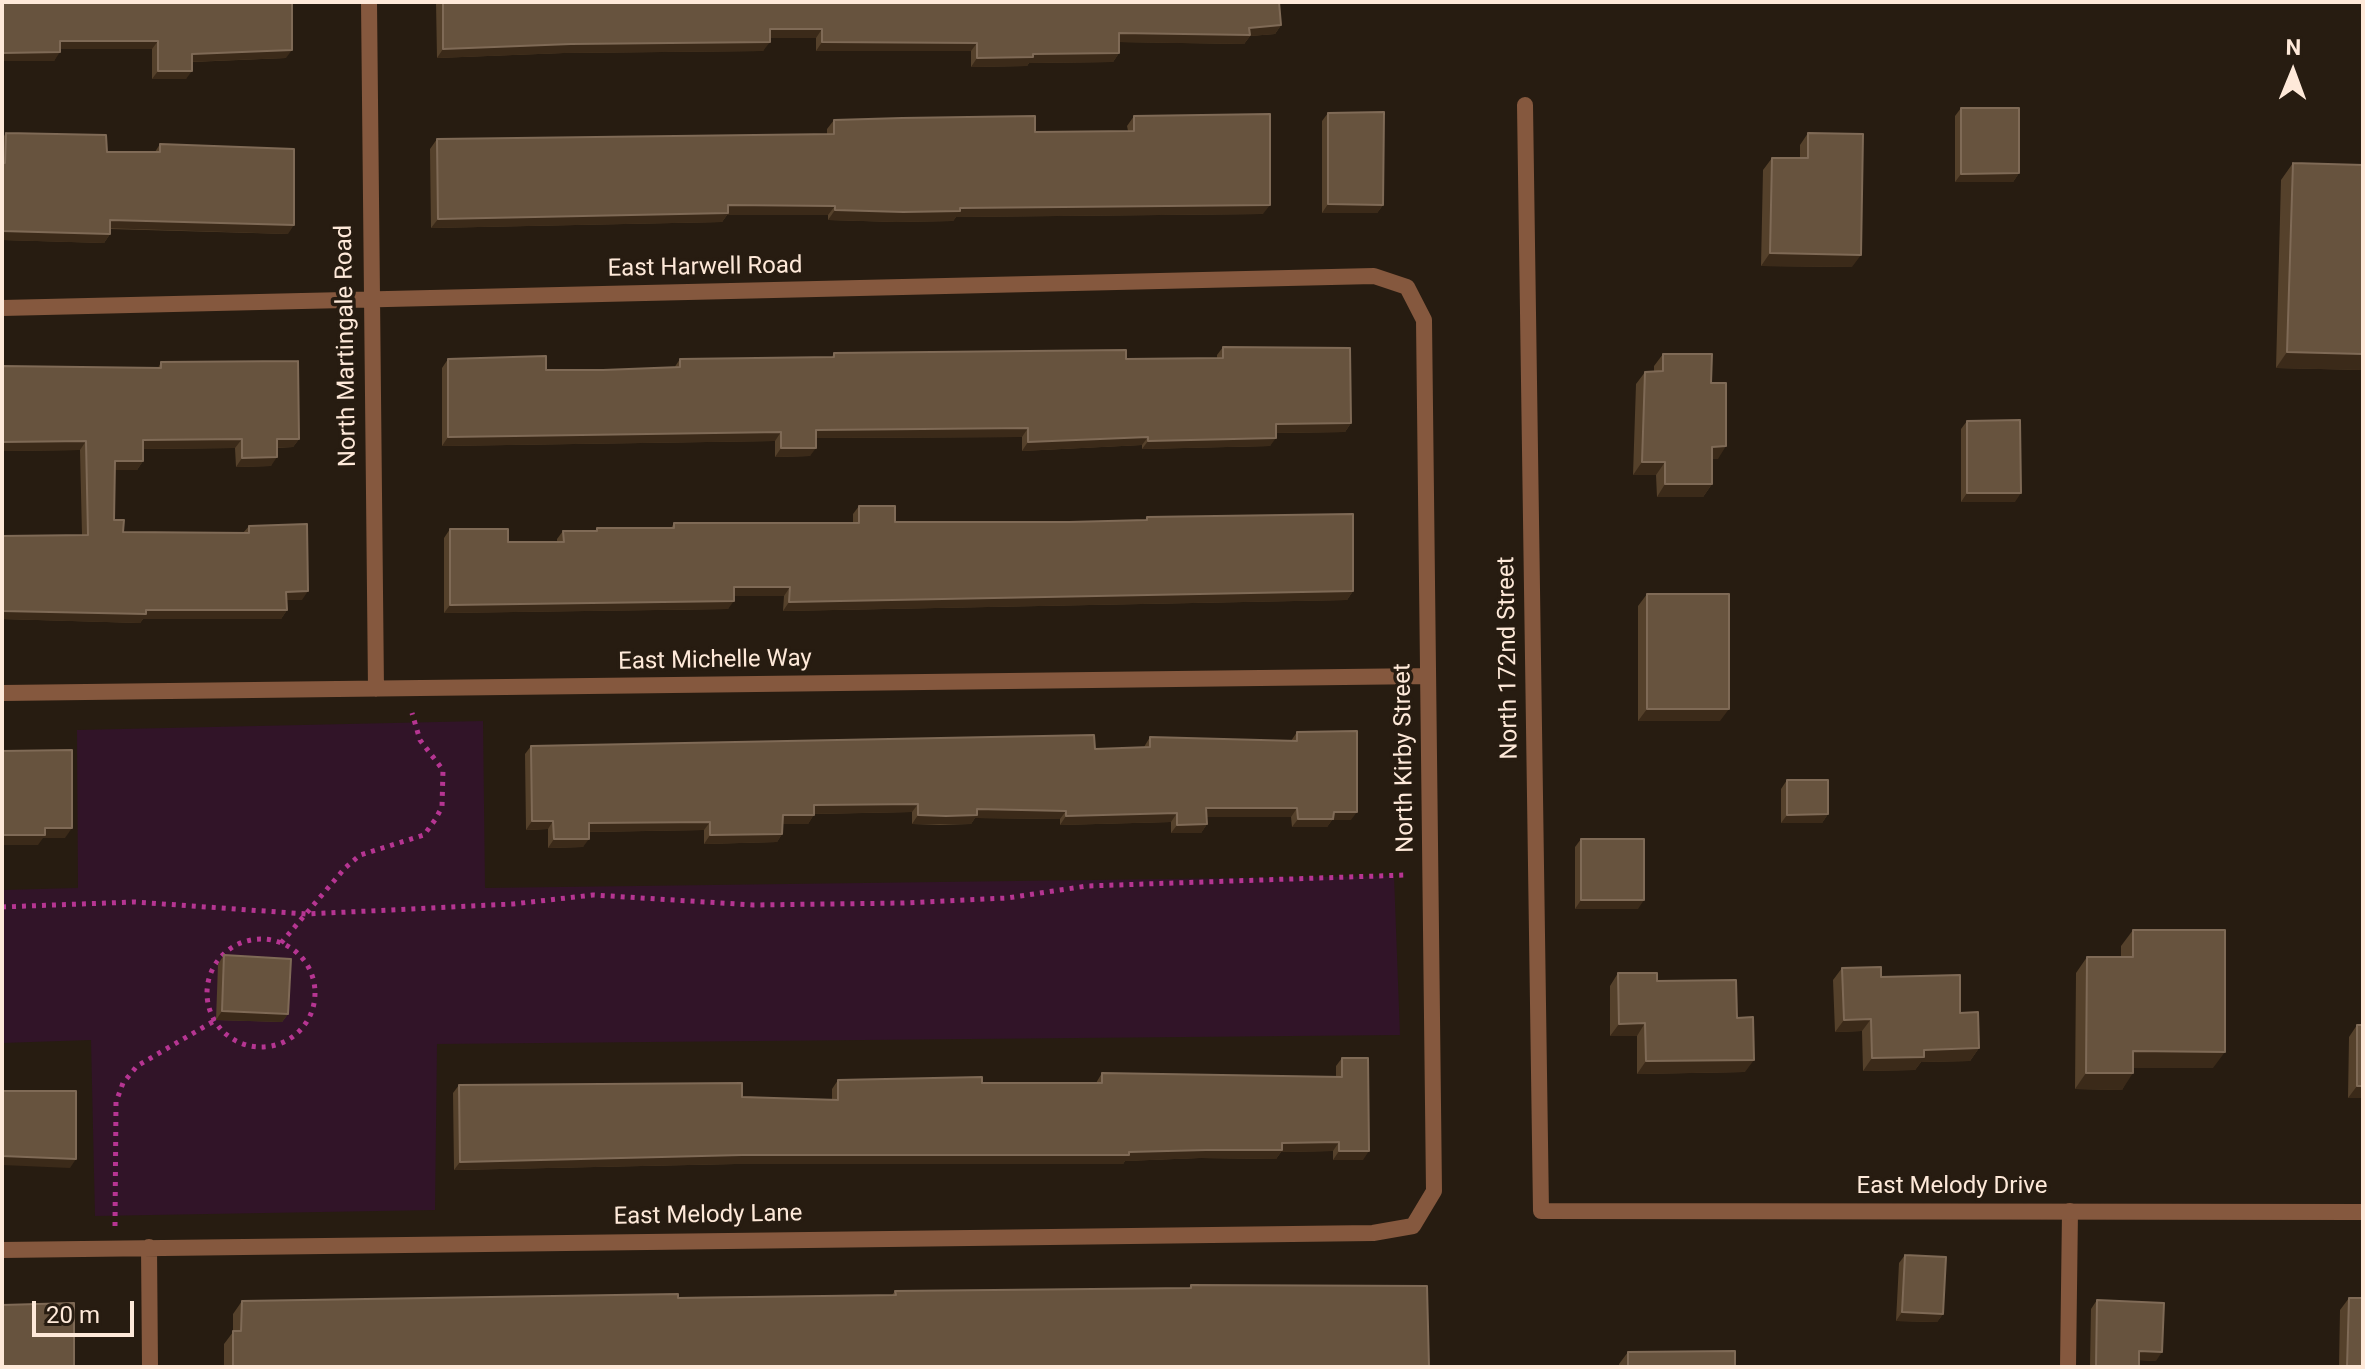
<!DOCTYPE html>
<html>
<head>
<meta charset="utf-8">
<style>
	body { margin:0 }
	#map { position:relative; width:2365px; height:1369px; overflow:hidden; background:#271c11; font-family:Roboto,sans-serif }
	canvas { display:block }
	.frame { position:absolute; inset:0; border:4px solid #fee9d9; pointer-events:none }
	.north { position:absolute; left:2253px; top:32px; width:80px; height:80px; -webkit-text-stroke:6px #271c11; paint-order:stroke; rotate:1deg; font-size:22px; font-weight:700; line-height:32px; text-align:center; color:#fee9d9 }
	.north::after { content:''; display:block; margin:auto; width:28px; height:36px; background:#fee9d9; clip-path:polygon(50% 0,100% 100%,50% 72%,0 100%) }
	.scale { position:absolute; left:32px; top:1301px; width:102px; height:36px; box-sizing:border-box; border:4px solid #fee9d9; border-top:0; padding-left:10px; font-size:24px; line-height:28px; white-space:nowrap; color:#fee9d9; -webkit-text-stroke:6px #271c11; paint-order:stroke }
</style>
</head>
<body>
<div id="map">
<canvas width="2365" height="1369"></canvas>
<div class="frame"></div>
<div class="north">N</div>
<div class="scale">20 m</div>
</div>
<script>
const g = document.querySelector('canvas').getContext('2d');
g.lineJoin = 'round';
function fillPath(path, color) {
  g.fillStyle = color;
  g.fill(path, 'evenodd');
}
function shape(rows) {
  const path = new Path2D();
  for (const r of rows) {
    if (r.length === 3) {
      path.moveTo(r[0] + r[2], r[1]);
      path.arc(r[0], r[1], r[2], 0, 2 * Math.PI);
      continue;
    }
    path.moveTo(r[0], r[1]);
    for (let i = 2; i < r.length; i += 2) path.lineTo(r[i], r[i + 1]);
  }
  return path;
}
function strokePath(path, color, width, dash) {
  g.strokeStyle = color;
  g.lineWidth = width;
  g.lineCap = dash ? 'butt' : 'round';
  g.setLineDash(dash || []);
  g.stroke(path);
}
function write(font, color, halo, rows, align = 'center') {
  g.font = font + ' Roboto,sans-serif';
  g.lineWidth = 7;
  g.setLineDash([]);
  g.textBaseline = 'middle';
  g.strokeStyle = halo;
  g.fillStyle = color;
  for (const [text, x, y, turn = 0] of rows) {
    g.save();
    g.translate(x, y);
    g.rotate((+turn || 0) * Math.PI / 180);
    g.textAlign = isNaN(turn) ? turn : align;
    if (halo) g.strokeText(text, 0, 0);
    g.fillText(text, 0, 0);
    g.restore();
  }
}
const green = shape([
	[483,721,485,888,1394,876,1400,1035,437,1044,435,1210,95,1216,91,1040,2,1043,2,890,78,888,77,730]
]);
const path = shape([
	[2,907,135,902,307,914,513,904,593,895,753,905,903,903,1007,898,1087,886,1406,875],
	[261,993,54],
	[281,943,345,868,360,855,424,835,435,820,442,807,443,770,420,740,412,713],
	[115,1226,116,1102,123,1083,137,1066,214,1021]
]);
const lane = shape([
	[2068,1367,2070,1211]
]);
const street = shape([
	[369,2,376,689],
	[1525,105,1541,1211,2363,1212],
	[2,308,1374,276,1407,287,1424,320,1434,1191,1413,1226,1373,1233,2,1250],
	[2,693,1428,676],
	[149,1247,150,1367]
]);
const wall = shape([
	[2,2,286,58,192,62,186,79,152,79,152,49,60,49,54,61],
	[436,2,1279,2,1281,25,1275,34,1250,36,1244,44,1119,42,1119,53,1113,62,1029,63,1027,66,971,67,971,51,816,51,816,38,770,38,763,51,564,53,437,58],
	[1961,108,2019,173,2013,182,1955,182,1955,116],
	[1328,113,1383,205,1377,213,1322,213,1322,121],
	[1134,116,1263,214,956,217,953,221,896,222,828,220,828,215,727,215,722,222,431,228,430,149,437,139,827,135,827,129,834,120,1035,132,1128,131,1127,126],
	[6,133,107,152,155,152,160,144,288,234,110,229,110,234,104,243,2,240,2,139],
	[1808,133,1852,267,1761,266,1763,170,1772,158,1800,158,1800,145],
	[2293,163,2363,370,2276,368,2281,180],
	[1223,347,1351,423,1345,432,1276,433,1270,446,1142,449,1142,445,1022,451,1022,437,816,438,810,456,775,457,775,441,442,446,442,368,448,359,546,370,603,370,674,368,680,359,832,357,834,353,1126,359,1217,358,1217,355],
	[1663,354,1711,383,1718,459,1712,459,1712,484,1703,497,1657,497,1656,475,1633,475,1636,384,1645,372,1654,372,1654,366],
	[161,362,299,439,293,447,277,448,271,466,236,467,235,448,143,449,143,461,137,470,115,470,114,520,123,532,243,533,249,526,302,600,287,600,287,610,281,619,143,619,140,623,2,619,2,536,82,535,80,450,2,451,158,368],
	[1967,421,2015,502,1961,502,1961,429],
	[859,506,895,522,1069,522,1145,520,1147,517,1353,591,1347,600,783,611,784,596,734,596,728,609,444,613,444,538,450,529,508,542,557,542,557,539,563,531,595,531,597,528,671,528,674,523,853,523,853,514],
	[1647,594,1720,721,1638,721,1638,606],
	[1297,732,1351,820,1332,820,1327,827,1292,827,1291,817,1207,817,1207,824,1201,833,1171,833,1171,822,1060,825,1060,819,975,818,971,824,940,825,912,824,912,812,814,814,808,824,783,824,782,834,777,842,704,844,704,830,589,832,583,847,548,848,548,829,526,830,525,754,531,746,1095,749,1144,747,1150,737,1291,741],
	[1787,780,1828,814,1822,823,1781,823,1781,789],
	[1581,839,1638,909,1575,909,1575,847],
	[2133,930,2213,1068,2133,1068,2122,1090,2075,1089,2076,973,2087,957,2121,957,2121,946],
	[224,955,288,1014,282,1022,216,1020,218,964],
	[1842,968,1881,977,1960,1013,1979,1048,1970,1061,1921,1062,1915,1070,1863,1071,1862,1031,1835,1032,1833,980],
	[1618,973,1657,981,1737,1018,1745,1072,1637,1074,1637,1036,1610,1036,1610,986],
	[2357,1025,2363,1025,2363,1098,2348,1098,2349,1037],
	[1342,1058,1363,1160,1333,1160,1333,1151,1281,1152,1276,1159,1200,1158,1125,1161,1123,1164,736,1164,454,1170,453,1093,459,1085,832,1100,832,1089,838,1080,982,1083,1096,1083,1102,1073,1336,1077,1336,1066],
	[1905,1255,1943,1314,1937,1322,1896,1321,1899,1263],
	[1191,1285,1429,1367,224,1367,224,1344,233,1332,233,1314,242,1301,892,1295,895,1291,1189,1288],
	[2349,1298,2363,1367,2339,1367,2340,1310],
	[2097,1300,2156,1361,2139,1360,2139,1367,2090,1367,2091,1309],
	[1628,1352,1735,1367,1619,1367,1619,1364]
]);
const shadedWall = shape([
	[1281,25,1275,34,1250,36,1244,44,1113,42,1119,33,1249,28],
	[770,29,822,29,816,38,764,38],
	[60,41,158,41,152,49,54,49],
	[770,42,763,51,564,53,437,58,443,49,571,44],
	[822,42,977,43,971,51,816,51],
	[292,50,286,58,186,62,192,54],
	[60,52,54,61,2,61,2,53],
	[1119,53,1113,62,1029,63,1027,66,971,67,977,58,1033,54],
	[158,71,192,71,186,79,152,79],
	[2019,173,2013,182,1955,182,1961,174],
	[1328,204,1383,205,1377,213,1322,213],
	[728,205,835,206,828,215,727,215,722,222,431,228,438,219],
	[1270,205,1263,214,956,217,953,221,896,222,828,220,835,210,960,208],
	[110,220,294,225,288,234,104,228],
	[2,231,110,234,104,243,2,240],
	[1770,253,1861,255,1852,267,1761,266],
	[2287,352,2363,354,2363,370,2276,368],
	[1351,423,1345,432,1270,433,1276,424],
	[1028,428,1022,437,810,438,816,430],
	[781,432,775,441,442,446,448,437],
	[1148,437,1142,445,1022,451,1028,442],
	[1276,438,1270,446,1142,449,1148,441],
	[242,439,235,448,137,449,143,440],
	[277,439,299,439,293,447,271,448],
	[86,441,80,450,2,451,2,442],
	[1726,446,1718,459,1703,459,1712,447],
	[781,448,816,448,810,456,775,457],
	[277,457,271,466,236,467,242,458],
	[115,461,143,461,137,470,109,470],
	[1642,462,1665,462,1656,475,1633,475],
	[1665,484,1712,484,1703,497,1657,497],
	[1967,493,2021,493,2015,502,1961,502],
	[734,587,790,587,784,596,728,596],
	[308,591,302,600,280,600,286,592],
	[1353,591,1347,600,783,611,789,602],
	[734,601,728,609,444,613,450,605],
	[287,610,281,619,143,619,140,623,2,619,2,611],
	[1647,709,1729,709,1720,721,1638,721],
	[918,804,912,812,808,814,814,805],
	[1206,808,1297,808,1291,817,1200,817],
	[977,809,1066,811,1060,819,975,818,971,824,912,824,918,815],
	[1334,812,1357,812,1351,820,1332,820,1327,827,1292,827,1298,819],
	[1177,813,1171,822,1060,825,1066,816],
	[1828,814,1822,823,1781,823,1787,815],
	[783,815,814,815,808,824,777,824],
	[532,821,553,821,548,829,526,830],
	[710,822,704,830,583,832,589,823],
	[1207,824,1201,833,1171,833,1177,825],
	[45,828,72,828,65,838,43,838,38,845,2,845,2,835],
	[782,834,777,842,704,844,710,835],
	[554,839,589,839,583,847,548,848],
	[1581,900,1644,900,1638,909,1575,909],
	[222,1011,288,1014,282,1022,216,1020],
	[1871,1019,1862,1031,1835,1032,1844,1020],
	[1645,1023,1637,1036,1610,1036,1619,1024],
	[1979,1048,1970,1061,1921,1062,1915,1070,1863,1071,1872,1058,1924,1050],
	[2133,1051,2225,1052,2213,1068,2122,1068],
	[1754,1060,1745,1072,1637,1074,1646,1061],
	[2086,1073,2133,1073,2122,1090,2075,1089],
	[2357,1086,2363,1086,2363,1098,2348,1098],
	[1339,1142,1333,1151,1281,1152,1276,1159,1200,1158,1125,1161,1123,1164,736,1164,454,1170,460,1162,742,1155,1129,1152,1282,1143],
	[1339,1151,1369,1151,1363,1160,1333,1160],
	[2,1156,76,1159,70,1168,2,1165],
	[1902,1312,1943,1314,1937,1322,1896,1321],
	[2139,1351,2162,1352,2156,1361,2133,1360],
	[769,1366,828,1366,827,1367,768,1367]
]);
const building = shape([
	[2,2,292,2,292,50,192,54,192,71,158,71,158,41,60,41,60,52,2,53,2,2],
	[443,2,1279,2,1281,25,1249,28,1250,35,1119,33,1119,53,1033,54,1033,57,977,58,977,43,822,42,822,29,770,29,770,42,571,44,443,49,443,2],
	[1961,108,2019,108,2019,173,1961,174,1961,108],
	[1384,112,1383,205,1328,204,1328,113,1384,112],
	[1270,114,1270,205,960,208,960,211,903,212,835,210,835,206,728,205,728,213,438,219,437,139,834,134,834,120,902,118,1035,116,1035,132,1134,131,1134,116,1270,114],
	[6,133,106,135,107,152,160,152,160,144,294,149,294,225,110,220,110,234,2,231,2,163,5,163,6,133],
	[1808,133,1863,134,1861,255,1770,253,1772,158,1808,158,1808,133],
	[2293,163,2363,165,2363,354,2287,352,2293,163],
	[1223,347,1350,348,1351,423,1276,424,1276,438,1148,441,1148,437,1028,442,1028,428,816,430,816,448,781,448,781,432,448,437,448,359,546,356,546,370,603,370,680,367,680,359,834,357,834,353,1126,350,1126,359,1223,358,1223,347],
	[1663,354,1712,354,1711,383,1726,383,1726,446,1712,447,1712,484,1665,484,1665,462,1642,462,1645,372,1663,371,1663,354],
	[298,361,299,439,277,439,277,457,242,458,242,439,143,440,143,461,115,461,114,520,124,520,123,532,249,533,249,526,307,524,308,591,286,592,287,610,146,610,146,614,2,611,2,536,88,535,86,441,2,442,2,366,161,368,161,362,298,361],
	[2020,420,2021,493,1967,493,1967,421,2020,420],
	[859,506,895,506,895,522,1069,522,1147,520,1147,517,1353,514,1353,591,789,602,790,587,734,587,734,601,450,605,450,529,508,529,508,542,564,542,563,531,597,531,597,528,674,528,674,523,859,523,859,506],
	[1647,594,1729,594,1729,709,1647,709,1647,594],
	[1357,731,1357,812,1334,812,1333,819,1298,819,1297,808,1206,808,1207,824,1177,825,1177,813,1066,816,1066,811,977,809,977,815,946,816,918,815,918,804,814,805,814,815,783,815,782,834,710,835,710,822,589,823,589,839,554,839,553,821,532,821,531,746,1094,735,1095,749,1150,747,1150,737,1297,741,1297,732,1357,731],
	[72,750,72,828,45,828,45,835,2,835,2,751,72,750],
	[1787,780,1828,780,1828,814,1787,815,1787,780],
	[1581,839,1644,839,1644,900,1581,900,1581,839],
	[2133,930,2225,930,2225,1052,2133,1051,2133,1073,2086,1073,2087,957,2133,957,2133,930],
	[224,955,291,959,288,1014,222,1011,224,955],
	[1881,967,1881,977,1960,975,1960,1013,1978,1012,1979,1048,1924,1050,1924,1057,1872,1058,1871,1019,1844,1020,1842,968,1881,967],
	[1618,973,1657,973,1657,981,1736,980,1737,1018,1753,1017,1754,1060,1646,1061,1645,1023,1619,1024,1618,973],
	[2357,1025,2363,1025,2363,1086,2357,1086,2357,1025],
	[1342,1058,1368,1058,1369,1151,1339,1151,1339,1142,1282,1143,1282,1150,1206,1150,1129,1152,1129,1155,742,1155,460,1162,459,1085,742,1083,742,1097,838,1100,838,1080,982,1077,982,1083,1102,1083,1102,1073,1342,1077,1342,1058],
	[2,1091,76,1091,76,1159,2,1156,2,1091],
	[1905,1255,1946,1257,1943,1314,1902,1312,1905,1255],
	[1191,1285,1427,1286,1429,1367,828,1367,828,1366,769,1366,769,1367,233,1367,233,1331,241,1331,242,1301,678,1294,678,1298,896,1295,895,1291,1191,1288,1191,1285],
	[2349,1298,2363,1298,2363,1367,2347,1367,2349,1298],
	[2097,1300,2164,1303,2162,1352,2139,1351,2139,1367,2096,1367,2097,1300],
	[74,1303,74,1367,2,1367,2,1305,74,1303],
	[1735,1351,1735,1367,1628,1367,1628,1352,1735,1351]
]);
const streetNames = [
	["East Harwell Road",705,268,-1],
	["North Martingale Road",347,346,-91],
	["North 172nd Street",1509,658,-91],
	["East Michelle Way",715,661,-1],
	["North Kirby Street",1405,758,-91],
	["East Melody Drive",1952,1187],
	["East Melody Lane",708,1216,-1]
];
fillPath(green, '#311428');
strokePath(path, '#b63592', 5, [4, 6]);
strokePath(lane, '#85583e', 16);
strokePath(street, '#85583e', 16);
fillPath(wall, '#55412b');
fillPath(shadedWall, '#3b2a19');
fillPath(building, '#67533e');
strokePath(building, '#7f6a56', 2);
write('24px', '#fee9d9', '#271c11', streetNames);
</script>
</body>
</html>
